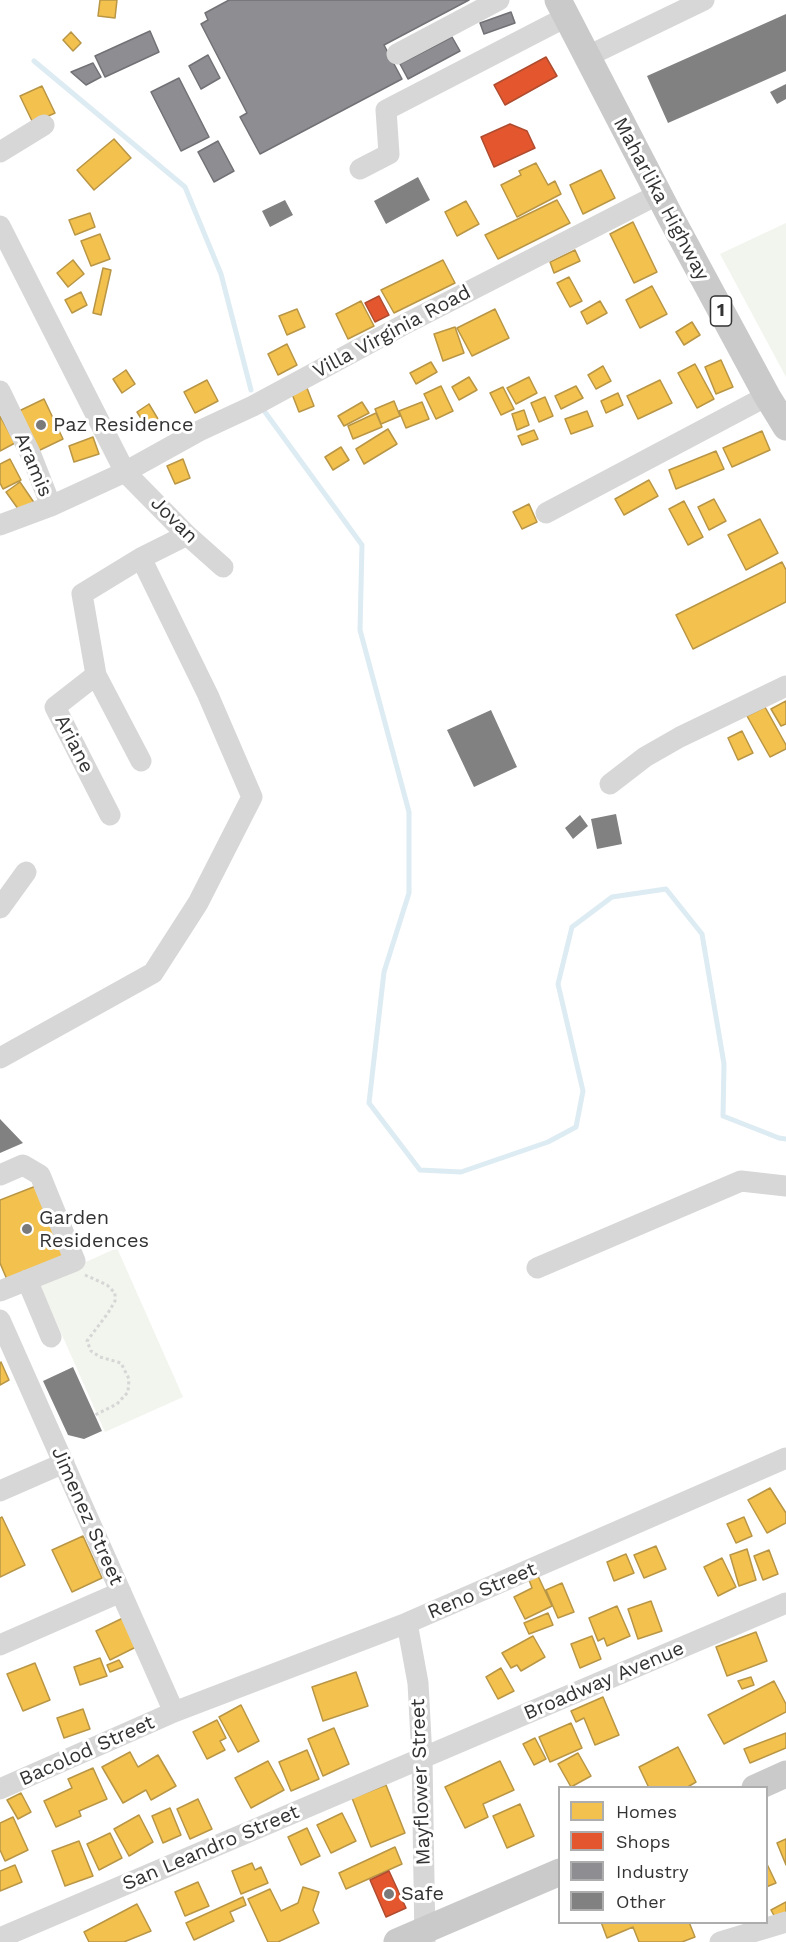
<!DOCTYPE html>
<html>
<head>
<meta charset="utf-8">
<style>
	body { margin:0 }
	#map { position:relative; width:786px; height:1942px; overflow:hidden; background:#fff; font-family:"Work Sans",sans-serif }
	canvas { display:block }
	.legend { position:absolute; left:558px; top:1786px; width:210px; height:138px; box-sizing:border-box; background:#fff; border:2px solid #adadad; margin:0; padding:8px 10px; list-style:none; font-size:18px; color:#333 }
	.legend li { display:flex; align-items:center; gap:12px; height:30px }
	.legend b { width:30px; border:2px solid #adadad }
</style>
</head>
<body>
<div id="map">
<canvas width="786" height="1942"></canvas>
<ul class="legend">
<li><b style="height:16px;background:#f2c14e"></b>Homes</li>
<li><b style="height:16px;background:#e4572e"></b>Shops</li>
<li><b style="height:16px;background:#8d8d92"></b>Industry</li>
<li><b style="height:16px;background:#818181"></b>Other</li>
</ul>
</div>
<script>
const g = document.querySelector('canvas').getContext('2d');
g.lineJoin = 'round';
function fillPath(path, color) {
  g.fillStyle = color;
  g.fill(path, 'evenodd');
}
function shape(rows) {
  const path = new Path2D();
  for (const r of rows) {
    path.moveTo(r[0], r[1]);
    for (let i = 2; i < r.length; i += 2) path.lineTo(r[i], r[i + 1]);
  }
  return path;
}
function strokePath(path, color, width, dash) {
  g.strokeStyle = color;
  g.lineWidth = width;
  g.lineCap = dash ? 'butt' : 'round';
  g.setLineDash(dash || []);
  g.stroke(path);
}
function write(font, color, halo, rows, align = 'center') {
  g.font = font + ' "Work Sans",sans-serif';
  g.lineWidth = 6;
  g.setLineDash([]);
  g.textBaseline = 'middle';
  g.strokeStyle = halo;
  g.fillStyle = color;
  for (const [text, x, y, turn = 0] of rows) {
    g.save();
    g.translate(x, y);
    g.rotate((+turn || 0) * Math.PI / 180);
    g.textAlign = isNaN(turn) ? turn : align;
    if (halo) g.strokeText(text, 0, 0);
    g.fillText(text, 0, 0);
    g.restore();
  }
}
const green = shape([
	[786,223,786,377,720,254],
	[117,1248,183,1397,105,1432,39,1283]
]);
const homes = shape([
	[100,0,117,0,115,18,98,16,100,0],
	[71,32,81,43,73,51,63,40,71,32],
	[42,86,55,113,33,123,20,96,42,86],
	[114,139,131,158,94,190,77,170,114,139],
	[536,163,548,185,555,181,561,194,517,217,501,185,521,175,519,171,536,163],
	[601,170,615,198,583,214,570,185,601,170],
	[557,200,570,223,498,259,485,235,557,200],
	[466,201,479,224,457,236,445,212,466,201],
	[90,213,95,227,75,235,69,220,90,213],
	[633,222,657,272,634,283,610,234,633,222],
	[100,234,110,259,91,266,81,241,100,234],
	[575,250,580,261,554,273,550,262,575,250],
	[73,260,84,274,68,287,57,273,73,260],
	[443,260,455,283,394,313,381,290,443,260],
	[103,268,111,270,101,315,93,313,103,268],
	[569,277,582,301,570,307,557,283,569,277],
	[652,286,667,314,640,328,626,300,652,286],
	[81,292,87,305,72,313,65,300,81,292],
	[361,301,374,326,348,339,336,314,361,301],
	[600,301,607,313,587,324,581,312,600,301],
	[297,309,305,327,287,335,279,316,297,309],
	[495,309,509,338,472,356,457,328,495,309],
	[692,322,700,335,684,345,676,332,692,322],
	[455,327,464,353,443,361,434,334,455,327],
	[287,344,297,365,278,375,268,354,287,344],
	[721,360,733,387,716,394,705,367,721,360],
	[431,362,437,372,416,384,410,373,431,362],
	[695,364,714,399,697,408,678,373,695,364],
	[603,366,611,381,596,389,588,375,603,366],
	[126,370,135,384,122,393,113,379,126,370],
	[469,377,477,390,459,400,452,387,469,377],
	[529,377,537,393,516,404,507,388,529,377],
	[207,380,218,401,195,413,184,392,207,380],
	[660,380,672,403,638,419,627,396,660,380],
	[441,386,453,411,436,419,424,394,441,386],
	[576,386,583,398,561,409,555,396,576,386],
	[503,387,514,409,501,415,490,393,503,387],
	[307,388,314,406,299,412,292,394,307,388],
	[618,393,623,405,606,413,601,401,618,393],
	[545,397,553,416,539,422,531,403,545,397],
	[44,399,63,439,38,451,19,411,44,399],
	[394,401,400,416,381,424,375,409,394,401],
	[362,402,369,413,344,426,338,416,362,402],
	[422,402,429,419,406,428,399,411,422,402],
	[149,404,161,424,149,431,137,412,149,404],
	[524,410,529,425,517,430,512,414,524,410],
	[587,411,593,426,571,434,565,419,587,411],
	[376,413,382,427,353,439,348,426,376,413],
	[0,416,15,443,0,451,0,416],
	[388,429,397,444,364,464,356,449,388,429],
	[534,430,538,439,522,445,518,436,534,430],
	[762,431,770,450,732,467,723,448,762,431],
	[93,437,99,454,74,462,69,446,93,437],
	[341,447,349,460,333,470,325,457,341,447],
	[716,451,724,469,676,489,669,470,716,451],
	[10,459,21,480,3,489,0,483,0,464,10,459],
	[183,459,190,478,175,484,167,466,183,459],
	[649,480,658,496,624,515,615,499,649,480],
	[20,482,35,504,21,513,6,492,20,482],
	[714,499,726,521,709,530,698,507,714,499],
	[684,501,703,537,688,545,669,509,684,501],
	[529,504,537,522,522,529,513,512,529,504],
	[760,519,778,553,746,570,728,535,760,519],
	[782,562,786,570,786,602,693,649,676,615,782,562],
	[786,701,786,724,781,726,771,709,786,701],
	[765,707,786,745,786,749,770,757,747,716,765,707],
	[742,731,753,753,738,760,728,738,742,731],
	[36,1186,66,1259,8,1282,0,1263,0,1200,36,1186],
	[1,1362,9,1380,0,1385,0,1363,1,1362],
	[770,1488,786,1513,786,1523,767,1533,748,1500,770,1488],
	[2,1517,25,1565,0,1577,0,1518,2,1517],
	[744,1517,752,1536,736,1543,727,1524,744,1517],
	[83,1536,102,1578,72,1592,52,1550,83,1536],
	[656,1546,666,1569,644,1578,634,1555,656,1546],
	[747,1549,756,1580,739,1586,730,1555,747,1549],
	[769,1550,778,1574,763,1580,754,1556,769,1550],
	[626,1554,634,1573,614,1581,607,1562,626,1554],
	[722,1558,736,1587,718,1596,704,1567,722,1558],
	[538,1576,552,1606,525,1619,514,1597,532,1588,529,1580,538,1576],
	[562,1583,574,1612,558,1618,546,1590,562,1583],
	[651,1601,662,1631,638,1639,628,1609,651,1601],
	[617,1606,630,1636,607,1646,604,1638,598,1641,589,1618,617,1606],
	[548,1613,553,1625,529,1634,524,1623,548,1613],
	[125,1617,138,1646,110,1660,96,1631,125,1617],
	[756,1632,767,1661,727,1676,716,1647,756,1632],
	[533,1636,545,1657,521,1671,517,1665,511,1668,502,1653,533,1636],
	[592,1636,601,1659,580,1668,571,1644,592,1636],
	[100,1658,107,1676,80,1685,74,1667,100,1658],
	[119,1660,123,1667,110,1672,107,1665,119,1660],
	[35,1663,50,1700,23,1711,7,1674,35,1663],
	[501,1668,514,1691,498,1699,486,1677,501,1668],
	[356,1672,368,1706,323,1721,312,1687,356,1672],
	[751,1677,754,1685,742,1689,738,1681,751,1677],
	[774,1681,786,1704,786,1712,724,1744,708,1715,774,1681],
	[603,1697,619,1735,595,1745,584,1718,576,1722,571,1711,603,1697],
	[241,1705,259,1741,238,1752,219,1717,241,1705],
	[83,1709,90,1729,64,1738,57,1718,83,1709],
	[217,1720,226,1738,220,1741,225,1750,207,1759,193,1732,217,1720],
	[571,1723,582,1748,550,1762,539,1737,571,1723],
	[334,1728,349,1764,323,1776,308,1739,334,1728],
	[786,1733,786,1748,750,1763,744,1749,786,1733],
	[535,1738,546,1759,534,1765,523,1744,535,1738],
	[678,1747,696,1782,686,1788,649,1788,639,1767,678,1747],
	[307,1750,319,1779,291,1791,279,1762,307,1750],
	[130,1752,138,1767,158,1755,176,1786,151,1800,146,1790,123,1803,102,1767,130,1752],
	[578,1753,591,1776,571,1787,558,1764,578,1753],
	[268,1761,284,1790,251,1808,235,1778,268,1761],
	[500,1761,514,1790,483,1804,488,1817,465,1828,445,1787,500,1761],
	[93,1768,107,1799,79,1811,81,1816,56,1827,44,1801,72,1788,68,1779,93,1768],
	[386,1785,405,1833,371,1847,352,1798,386,1785],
	[21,1793,31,1812,18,1819,7,1800,21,1793],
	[198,1799,212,1829,190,1839,177,1809,198,1799],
	[520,1804,534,1836,507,1848,493,1816,520,1804],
	[170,1808,181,1835,163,1843,152,1816,170,1808],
	[342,1813,356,1841,331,1853,317,1825,342,1813],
	[139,1815,153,1842,129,1856,114,1829,139,1815],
	[13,1817,28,1850,5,1861,0,1850,0,1823,13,1817],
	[307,1828,320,1856,301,1865,288,1837,307,1828],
	[110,1833,122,1858,99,1870,87,1844,110,1833],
	[786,1839,786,1865,777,1843,786,1839],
	[79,1841,93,1876,65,1886,52,1851,79,1841],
	[395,1847,402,1864,346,1889,339,1873,395,1847],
	[766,1862,776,1883,766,1887,766,1862],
	[252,1863,255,1870,261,1867,268,1883,241,1894,232,1871,252,1863],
	[15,1865,22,1882,0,1891,0,1871,15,1865],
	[198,1882,209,1906,185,1916,175,1892,198,1882],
	[303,1887,319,1892,313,1910,319,1923,278,1942,268,1942,248,1899,270,1889,281,1911,298,1903,303,1887],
	[243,1897,246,1905,230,1912,234,1921,194,1940,186,1923,243,1897],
	[786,1902,786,1916,777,1921,771,1910,786,1902],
	[137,1904,151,1931,124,1942,89,1942,84,1932,137,1904],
	[601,1922,689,1922,695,1937,682,1942,639,1942,633,1927,607,1938,601,1922]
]);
const shops = shape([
	[546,57,557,76,505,105,494,85,546,57],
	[510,124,527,131,535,148,494,167,481,137,510,124],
	[379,296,389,315,375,322,365,303,379,296],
	[389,1871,406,1908,386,1917,370,1880,389,1871]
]);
const industry = shape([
	[229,0,469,0,384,45,402,79,260,154,240,117,247,113,201,24,208,20,205,13,229,0],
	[511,12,515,23,484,34,480,23,511,12],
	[150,31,159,52,105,77,95,56,150,31],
	[452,37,460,51,408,79,400,64,452,37],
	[208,55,220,78,201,89,189,66,208,55],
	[93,63,101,77,86,85,71,72,93,63],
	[179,78,209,137,181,151,151,92,179,78],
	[218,141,234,171,214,182,198,152,218,141]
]);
const stream = shape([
	[34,61,185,187,221,274,251,390],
	[265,412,362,545,360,630,409,812,409,893,384,972,369,1103,420,1170,461,1172,548,1142,576,1127,583,1091,558,984,572,927,612,897,666,889,702,934,724,1064,723,1116,779,1138,786,1139]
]);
const building = shape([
	[786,14,786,71,668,123,647,76],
	[786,84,786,99,777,104,770,92],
	[418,177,430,200,386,224,374,201],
	[285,200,293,215,270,227,262,211],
	[491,710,517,767,474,787,447,730],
	[616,814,622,844,597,849,591,819],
	[580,815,588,826,573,839,565,828],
	[0,1119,23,1143,0,1153],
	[73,1367,102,1431,84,1439,68,1435,43,1381]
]);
const path = shape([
	[85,1275,107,1285,115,1293,115,1301,108,1313,87,1341,91,1351,100,1357,121,1363,129,1379,128,1392,117,1404,95,1415]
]);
const minor = shape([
	[397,54,499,0],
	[586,57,704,0],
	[0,152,44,125],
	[360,169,389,154,386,110,566,17],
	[0,226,125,472,187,535,223,567],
	[0,391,31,455,51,506],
	[546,513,767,396],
	[0,525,51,506,125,472,199,431,253,406,405,324,659,194],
	[96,675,141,761],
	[610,784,645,757,680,737,786,686],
	[110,815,55,707,96,675,82,594,141,558,187,535],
	[0,908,26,872],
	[0,1058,153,973,198,903,252,797,208,695,141,558],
	[0,1175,23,1165,40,1175,75,1261,0,1291],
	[537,1268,741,1181,786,1186],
	[27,1280,51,1337],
	[0,1320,174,1712],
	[0,1491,64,1463],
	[407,1623,418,1683,422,1758,425,1942],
	[0,1645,121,1592],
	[0,1789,174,1712,407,1623,786,1458],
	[0,1938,786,1603],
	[720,1942,786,1922]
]);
const major = shape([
	[558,0,671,218,767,396,786,427],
	[755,1788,786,1774],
	[397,1942,560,1872]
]);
const markers = [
	[41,425,6,"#7a7a7a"],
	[27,1229,6,"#7a7a7a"],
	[389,1894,6,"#7a7a7a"]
];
const shields = [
	[721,311,21]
];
const shieldNames = [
	["1",721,311]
];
const streetNames = [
	["Maharlika Highway",661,199,62],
	["Villa Virginia Road",392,332,-28],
	["Aramis",33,465,67],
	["Jovan",174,520,45],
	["Ariane",74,744,63],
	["Jimenez Street",87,1516,66],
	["Reno Street",482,1591,-23],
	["Broadway Avenue",604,1681,-23],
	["Bacolod Street",87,1751,-24],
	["Mayflower Street",421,1782,-92],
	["San Leandro Street",211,1848,-23]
];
const poiNames = [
	["Paz Residence",53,425],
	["Garden",39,1218],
	["Residences",39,1241],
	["Safe",401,1894]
];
fillPath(green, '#f1f5ed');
fillPath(homes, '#f2c14e');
strokePath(homes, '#b99646', 1.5);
fillPath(shops, '#e4572e');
strokePath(shops, '#af4c30', 1.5);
fillPath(industry, '#8d8d92');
strokePath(industry, '#727276', 1.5);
strokePath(stream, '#ddebf3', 5);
fillPath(building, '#818181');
strokePath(path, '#d6d6d6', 3, [3, 3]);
strokePath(minor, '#d7d7d7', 21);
strokePath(major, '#cacaca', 27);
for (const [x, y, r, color] of markers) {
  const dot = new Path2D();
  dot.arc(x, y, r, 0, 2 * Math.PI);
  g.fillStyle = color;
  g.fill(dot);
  strokePath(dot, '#fff', 2);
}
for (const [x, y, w] of shields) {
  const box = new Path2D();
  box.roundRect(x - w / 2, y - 15, w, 30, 4.5);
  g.fillStyle = '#fff';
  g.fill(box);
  strokePath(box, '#333', 1.5);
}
write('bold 18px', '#333', null, shieldNames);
write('20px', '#333', '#fff', streetNames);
write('20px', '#333', '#fff', poiNames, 'left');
</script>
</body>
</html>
